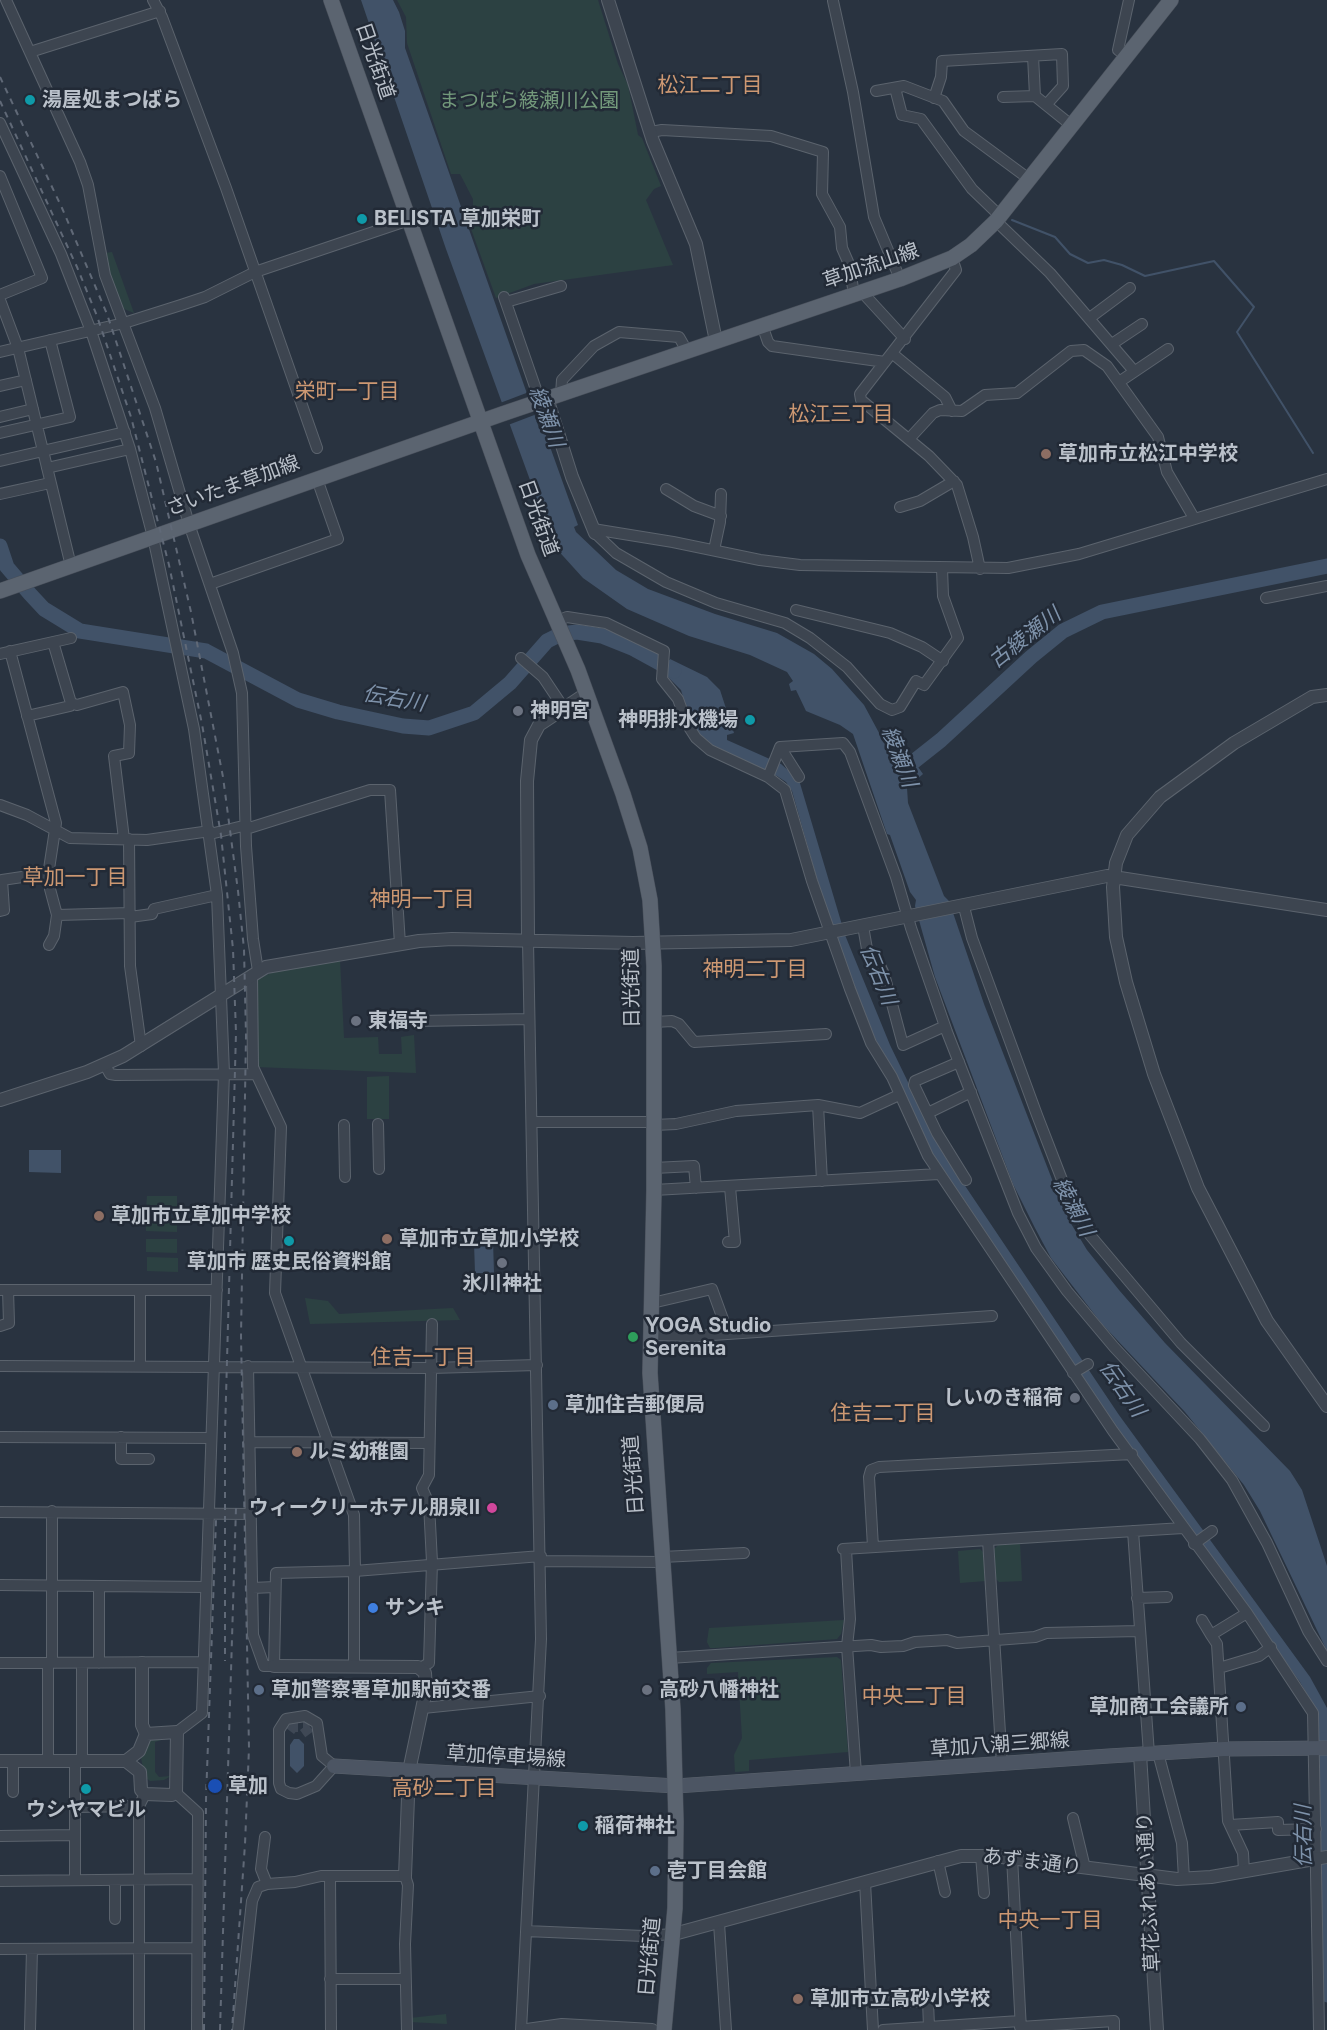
<!DOCTYPE html>
<html>
<head>
<meta charset="utf-8">
<style>
	body { margin:0 }
	canvas { display:block; background:#293340 }
</style>
</head>
<body>
<canvas width="1327" height="2030"></canvas>
<script>
const g = document.querySelector('canvas').getContext('2d');
g.lineJoin = 'round';
function fillPath(path, color) {
  g.fillStyle = color;
  g.fill(path, 'evenodd');
}
function shape(rows) {
  const path = new Path2D();
  for (const r of rows) {
    path.moveTo(r[0], r[1]);
    for (let i = 2; i < r.length; i += 2) path.lineTo(r[i], r[i + 1]);
  }
  return path;
}
function strokePath(path, color, width, dash) {
  g.strokeStyle = color;
  g.lineWidth = width;
  g.lineCap = dash ? 'butt' : 'round';
  g.setLineDash(dash || []);
  g.stroke(path);
}
function write(font, color, halo, rows, align = 'center') {
  g.font = font + ' Inter,"Noto Sans JP",sans-serif';
  g.lineWidth = 5;
  g.setLineDash([]);
  g.textBaseline = 'middle';
  g.strokeStyle = halo;
  g.fillStyle = color;
  for (const [text, x, y, turn = 0] of rows) {
    g.save();
    g.translate(x, y);
    g.rotate((+turn || 0) * Math.PI / 180);
    g.textAlign = isNaN(turn) ? turn : align;
    if (halo) g.strokeText(text, 0, 0);
    g.fillText(text, 0, 0);
    g.restore();
  }
}
const green = shape([
	[397,0,598,0,618,64,628,85,638,135,642,138,661,186,654,189,646,200,673,265,534,284,496,298,466,215,473,210,473,199,460,174,451,174,407,43,406,17],
	[112,252,134,313,122,308,113,285,105,259,105,253],
	[340,960,344,1038,378,1037,379,1054,402,1054,401,1037,414,1035,416,1073,256,1067,257,979,271,973],
	[389,1076,389,1119,367,1119,367,1077],
	[147,1196,177,1196,177,1210,146,1210],
	[146,1217,177,1218,177,1232,146,1231],
	[146,1239,177,1239,177,1253,146,1252],
	[147,1257,178,1258,178,1272,147,1271],
	[305,1298,328,1301,339,1314,453,1308,460,1320,310,1324],
	[1020,1543,1022,1581,999,1582,995,1578,994,1549,998,1545],
	[980,1549,984,1553,986,1581,960,1583,958,1551],
	[844,1620,841,1634,837,1639,715,1648,710,1648,707,1642,709,1628],
	[837,1657,841,1660,848,1752,749,1760,749,1771,735,1772,734,1755,742,1738,738,1672,707,1674,707,1668,711,1663],
	[170,1737,155,1742,155,1772,159,1777,171,1776,164,1780,150,1781,145,1777,141,1758,151,1739],
	[446,2014,447,2024,410,2022,410,2018]
]);
const water = shape([
	[361,0,393,0,399,12,405,31,405,48,537,422,539,429,544,430,578,525,574,527,576,532,616,570,648,589,715,614,777,633,814,654,832,669,864,705,892,757,900,759,908,753,923,774,907,788,908,803,944,896,949,901,984,1004,1060,1200,1062,1200,1061,1202,1070,1222,1087,1250,1119,1290,1165,1343,1290,1471,1302,1490,1327,1566,1327,1651,1260,1511,1244,1485,1185,1412,1102,1324,1051,1258,1035,1228,1013,1184,935,977,915,906,916,900,910,892,890,835,887,834,853,734,840,725,806,711,796,690,791,691,789,684,793,681,787,672,750,655,689,636,627,609,583,578,554,546,446,249],
	[670,659,707,677,720,690,734,733,727,735,727,740,781,764,799,780,845,935,890,1045,941,1150,1119,1415,1310,1677,1327,1708,1327,1761,1319,1761,1315,1708,1300,1682,1116,1428,930,1150,875,1038,852,984,821,893,792,791,786,782,777,776,710,744,700,735,690,720,681,690,667,676],
	[29,1150,61,1150,61,1173,29,1172],
	[493,1241,494,1273,475,1273,474,1242],
	[294,1739,299,1739,304,1744,304,1766,297,1773,290,1766,290,1745]
]);
const pier = shape([
	[529,392,537,414,508,425,500,403]
]);
const stream = shape([
	[1012,220,1055,237,1070,254,1088,263,1104,260,1122,265,1145,276,1214,261,1254,307,1237,332,1313,453]
]);
const river = shape([
	[0,546,7,567,30,594,44,609,80,631,206,651,298,700,338,712,403,726,429,728,474,713,510,683,547,641,561,634,577,632,602,636,632,648,674,671],
	[898,774,941,740,1031,657,1063,631,1102,612,1327,566],
	[1324,1740,1327,1995]
]);
const minorTunnel = shape([
	[290,1731,293,1727,304,1727,312,1738]
]);
const minor = shape([
	[6,0,80,162,88,185,105,275,155,408,189,524,233,653,242,693,246,846,253,939,258,971],
	[153,0,162,17,226,188,317,448],
	[833,1,853,92,874,217,900,279],
	[30,52,160,11],
	[1033,56,1035,96],
	[1126,56,1118,50,1129,0],
	[895,88,902,115,921,119,972,189,1000,216],
	[876,91,904,86,943,101,964,131,1029,179],
	[1003,97,1035,96,1071,125],
	[934,98,941,77,942,61,1062,54,1063,86,1046,105],
	[0,123,61,254,91,331,130,449,153,537,194,729,217,895,224,1073,202,1713,177,1732],
	[651,132,662,130,771,136,823,152,822,194,840,227,842,248,849,264,854,294],
	[0,176,42,278,0,295],
	[996,221,1050,273,1134,371],
	[952,258,956,270,860,394,861,400,929,456,957,485,973,537,980,569],
	[862,292,905,339],
	[504,297,540,401],
	[0,300,18,348,71,566],
	[506,302,561,286],
	[1091,317,1130,288],
	[762,325,768,342,772,346,885,362],
	[1112,344,1142,324],
	[0,352,124,323,181,305,205,297,255,272,409,220],
	[893,354,945,397,952,411],
	[1119,382,1168,349],
	[0,386,26,380],
	[561,394,562,380,594,346,619,332,679,337,687,351],
	[0,417,33,409],
	[0,433,70,417,50,340],
	[909,439,933,413,940,410,962,411,985,395,1017,393,1071,351,1084,350,1107,366,1158,437,1167,472,1194,518],
	[0,461,125,432],
	[47,468,130,449],
	[666,489,694,506,721,516],
	[0,494,50,483],
	[900,507,920,501,954,481],
	[593,529,673,542,760,560,800,565,1008,568,1079,554,1327,479],
	[595,533,616,553,666,582,716,603,785,623,810,638,847,667,880,704,892,710,900,707,916,681,924,685,958,638,943,596,942,568],
	[714,550,720,522,721,494],
	[210,584,338,539,317,479],
	[1266,598,1327,586],
	[796,610,890,633,922,647,943,661],
	[557,621,567,617,606,623,664,651,662,679,678,699,687,724,696,738,710,750,768,777,785,790,812,881,850,989,871,1043,892,1077,928,1156,1113,1431,1247,1613,1211,1635,1217,1644,1228,1821,1243,1853,1244,1872],
	[10,651,56,823,49,869,50,889,57,915,54,936,49,945],
	[0,654,71,638],
	[521,658,543,677,563,707],
	[71,703,77,705,123,692,130,725,129,753,114,756,124,839],
	[27,716,70,706,71,703,53,642],
	[780,747,799,777],
	[768,777,780,747,843,743,850,752,896,877,911,928,947,1032,1018,1213,1036,1248,1067,1291,1114,1347,1200,1439,1232,1480,1267,1543,1308,1631,1327,1661],
	[0,805,27,815,70,838,147,840,210,831],
	[246,829,370,790,390,790,400,944],
	[210,834,247,825],
	[129,839,130,966,141,1046],
	[964,907,972,938,1037,1115,1064,1185,1090,1235,1181,1343,1264,1426],
	[0,911,4,910,2,880,49,873],
	[57,915,130,913],
	[130,917,152,914,154,909,217,895],
	[863,926,867,949,878,961,884,974,903,1045,945,1026],
	[252,975,253,1067,281,1127,275,1293,354,1515,355,1571],
	[418,1021,529,1019],
	[654,1022,672,1021,679,1024,694,1042,826,1034],
	[959,1062,915,1081,914,1085,937,1133,966,1180],
	[105,1065,110,1074,116,1075,256,1074],
	[818,1105,822,1181],
	[928,1113,971,1092],
	[532,1122,654,1122],
	[378,1124,379,1169],
	[344,1125,345,1177],
	[654,1125,676,1124,736,1111,818,1105,860,1113,899,1095],
	[654,1168,694,1166,696,1188],
	[654,1190,939,1174],
	[728,1242,735,1242,730,1187],
	[0,1290,217,1290],
	[652,1303,712,1289,728,1333],
	[0,1326,9,1323,8,1290],
	[651,1335,698,1336,992,1316],
	[0,1366,431,1368,537,1365],
	[140,1366,140,1291],
	[248,1366,253,1635,264,1666,274,1666,276,1573,355,1571,541,1556],
	[1073,1373,1088,1364],
	[0,1437,211,1438],
	[121,1437,121,1459,149,1459],
	[249,1442,429,1443],
	[0,1512,251,1514],
	[1133,1531,1149,1754],
	[988,1540,1002,1765],
	[1194,1544,1212,1531],
	[873,1547,869,1477,871,1470,879,1467,1132,1454],
	[843,1549,1183,1528],
	[846,1549,850,1619,847,1646,856,1774],
	[662,1557,744,1553],
	[541,1561,662,1562],
	[354,1571,354,1666],
	[0,1585,205,1587],
	[252,1588,275,1587],
	[1137,1598,1167,1597],
	[1247,1613,1313,1713,1319,2030],
	[1202,1620,1211,1635],
	[669,1658,871,1645,881,1647,903,1646,915,1642,947,1640,957,1643,1035,1637,1046,1633,1139,1631],
	[0,1663,203,1662],
	[48,1663,48,1761],
	[52,1663,52,1511],
	[99,1663,99,1586],
	[422,1667,429,1663,432,1562,429,1504,422,1488,429,1475,432,1324],
	[1219,1668,1259,1656,1271,1647],
	[423,1708,540,1696],
	[305,1716,317,1723,322,1756,334,1766,316,1786,297,1794,289,1793,281,1789,279,1783,279,1730,286,1719,305,1716],
	[1158,1753,1182,1843,1184,1879],
	[13,1761,13,1792],
	[82,1761,82,1663],
	[176,1793,198,1813,197,2030],
	[75,1807,139,1806],
	[1073,1818,1085,1868],
	[1230,1825,1278,1822,1278,1830,1316,1829],
	[0,1836,75,1835],
	[265,1837,261,1869,267,1884,295,1882,321,1876,405,1876,408,1885,405,1944,407,2030],
	[981,1855,984,1893],
	[1012,1857,1021,2030],
	[938,1861,945,1892],
	[330,1876,331,2030],
	[75,1880,75,1761],
	[115,1880,115,1919],
	[0,1881,197,1879],
	[865,1882,873,2030],
	[719,1923,726,2030],
	[526,1931,643,1936,674,1934],
	[0,1949,197,1948],
	[330,1979,405,1979],
	[871,2003,928,2001,929,2027],
	[1020,2027,1114,2021,1114,2030],
	[30,2030,32,1949],
	[139,2030,139,1806,145,1794],
	[238,2030,252,1901,258,1887,267,1884],
	[521,2030,541,1639,528,941],
	[883,2030,1020,2021]
]);
const tertiary = shape([
	[608,0,653,141,696,244,716,341],
	[547,398,572,477,595,533],
	[1327,695,1312,697,1234,743,1160,797,1127,835,1116,863,1113,887,1116,937,1126,982,1154,1074,1198,1188,1267,1321,1327,1406],
	[528,941,527,781,531,740,539,725,587,693],
	[0,1100,87,1072,123,1056,266,967,419,941,452,939,633,943,791,940,1107,876,1327,910],
	[142,1663,142,1725,146,1734],
	[274,1666,418,1667,425,1673,426,1690,409,1771,405,1876],
	[1140,1754,1157,2030],
	[0,1761,126,1761,140,1772,141,1790,145,1794,172,1795,176,1793,177,1732,146,1734,139,1751,126,1761],
	[674,1934,961,1856,994,1856,1177,1879,1211,1877,1327,1857],
	[527,2030,562,2025,652,2030]
]);
const secondary = shape([
	[334,1766,676,1786,1109,1756,1224,1749,1327,1748]
]);
const primary = shape([
	[331,0,528,555,578,670,623,794,640,848,650,900,654,966,654,1190,650,1373,673,1710,676,1822,675,1908,664,2030],
	[0,591,502,414,900,279,952,258,971,245,996,221,1171,0]
]);
const rail = shape([
	[0,77,62,208,107,314,156,462,191,612,223,777,238,891,244,949,246,1036,241,1336,249,1748,245,1844,232,2030],
	[0,101,77,267,97,316,131,417,169,565,202,724,221,835,233,949,236,1033,225,1433,225,1661],
	[204,2030,206,1799,216,1520],
	[220,2030,236,1508]
]);
const markers = [
	[30,100,6,"#0f9aa8"],
	[362,219,6,"#0f9aa8"],
	[1046,454,6,"#8d6e63"],
	[518,711,6,"#6b7280"],
	[750,720,6,"#0f9aa8"],
	[356,1021,6,"#6b7280"],
	[99,1216,6,"#8d6e63"],
	[387,1239,6,"#8d6e63"],
	[289,1241,6,"#0f9aa8"],
	[502,1263,6,"#6b7280"],
	[633,1337,6,"#2e9e5b"],
	[1075,1398,6,"#6b7280"],
	[553,1405,6,"#5c6f8a"],
	[297,1452,6,"#8d6e63"],
	[492,1508,6,"#d1479c"],
	[373,1608,6,"#3f7fe0"],
	[259,1690,6,"#5c6f8a"],
	[647,1690,6,"#6b7280"],
	[1241,1707,6,"#5c6f8a"],
	[215,1786,8,"#1a4fb4"],
	[86,1789,6,"#0f9aa8"],
	[583,1826,6,"#0f9aa8"],
	[655,1871,6,"#5c6f8a"],
	[798,1999,6,"#8d6e63"]
];
const streetNames = [
	["日光街道",375,61,71],
	["草加流山線",871,266,-19],
	["さいたま草加線",233,486,-20],
	["日光街道",538,518,70],
	["日光街道",632,988,-91],
	["日光街道",634,1475,-94],
	["草加八潮三郷線",1000,1745,-4],
	["草加停車場線",506,1757,3],
	["あずま通り",1032,1862,7],
	["草花ふれあい通り",1149,1892,-93],
	["日光街道",650,1957,-85]
];
const poiNames = [
	["湯屋処まつばら",42,100],
	["BELISTA 草加栄町",374,219],
	["草加市立松江中学校",1058,454],
	["神明宮",530,711],
	["神明排水機場",738,720,"right"],
	["東福寺",368,1021],
	["草加市立草加中学校",111,1216],
	["草加市立草加小学校",399,1239],
	["草加市 歴史民俗資料館",289,1262,"center"],
	["氷川神社",502,1284,"center"],
	["YOGA Studio",645,1326],
	["Serenita",645,1349],
	["しいのき稲荷",1063,1398,"right"],
	["草加住吉郵便局",565,1405],
	["ルミ幼稚園",309,1452],
	["ウィークリーホテル朋泉II",480,1508,"right"],
	["サンキ",385,1608],
	["草加警察署草加駅前交番",271,1690],
	["高砂八幡神社",659,1690],
	["草加商工会議所",1229,1707,"right"],
	["草加",228,1786],
	["ウシヤマビル",86,1810,"center"],
	["稲荷神社",595,1826],
	["壱丁目会館",667,1871],
	["草加市立高砂小学校",810,1999]
];
const parkNames = [
	["まつばら綾瀬川公園",529,101]
];
const neighbourhoodNames = [
	["松江二丁目",710,86],
	["栄町一丁目",347,392],
	["松江三丁目",841,415],
	["草加一丁目",75,878],
	["神明一丁目",422,900],
	["神明二丁目",755,970],
	["住吉一丁目",423,1358],
	["住吉二丁目",883,1414],
	["中央二丁目",914,1697],
	["高砂二丁目",444,1789],
	["中央一丁目",1050,1921]
];
const waterNames = [
	["綾瀬川",546,417,70],
	["古綾瀬川",1025,638,-38],
	["伝右川",394,699,10],
	["綾瀬川",899,757,69],
	["伝右川",878,975,68],
	["綾瀬川",1073,1207,62],
	["伝右川",1122,1389,55],
	["伝右川",1304,1836,-91]
];
fillPath(green, '#2c4142');
fillPath(water, '#415268');
fillPath(pier, '#293340');
strokePath(stream, '#415268', 2);
strokePath(river, '#415268', 15);
strokePath(minorTunnel, '#3f4855', 10, [10, 5]);
strokePath(minor, '#5b636d', 12);
strokePath(tertiary, '#5b636d', 14);
strokePath(secondary, '#5b636d', 15);
strokePath(primary, '#474e59', 16);
strokePath(minor, '#3d4550', 10);
strokePath(tertiary, '#3d4550', 12);
strokePath(secondary, '#4c5563', 14);
strokePath(primary, '#5b6470', 15);
strokePath(rail, '#606977', 2, [6, 6]);
for (const [x, y, r, color] of markers) {
  const dot = new Path2D();
  dot.arc(x, y, r, 0, 2 * Math.PI);
  g.fillStyle = color;
  g.fill(dot);
  strokePath(dot, '#222a36', 2);
}
write('20px', '#bac1ca', '#222a36', streetNames);
write('bold 20px', '#bac1ca', '#222a36', poiNames, 'left');
write('20px', '#73997b', '#222a36', parkNames);
write('21px', '#cd9872', '#222a36', neighbourhoodNames);
write('italic 21px', '#7e92aa', '#222a36', waterNames);
</script>
</body>
</html>
